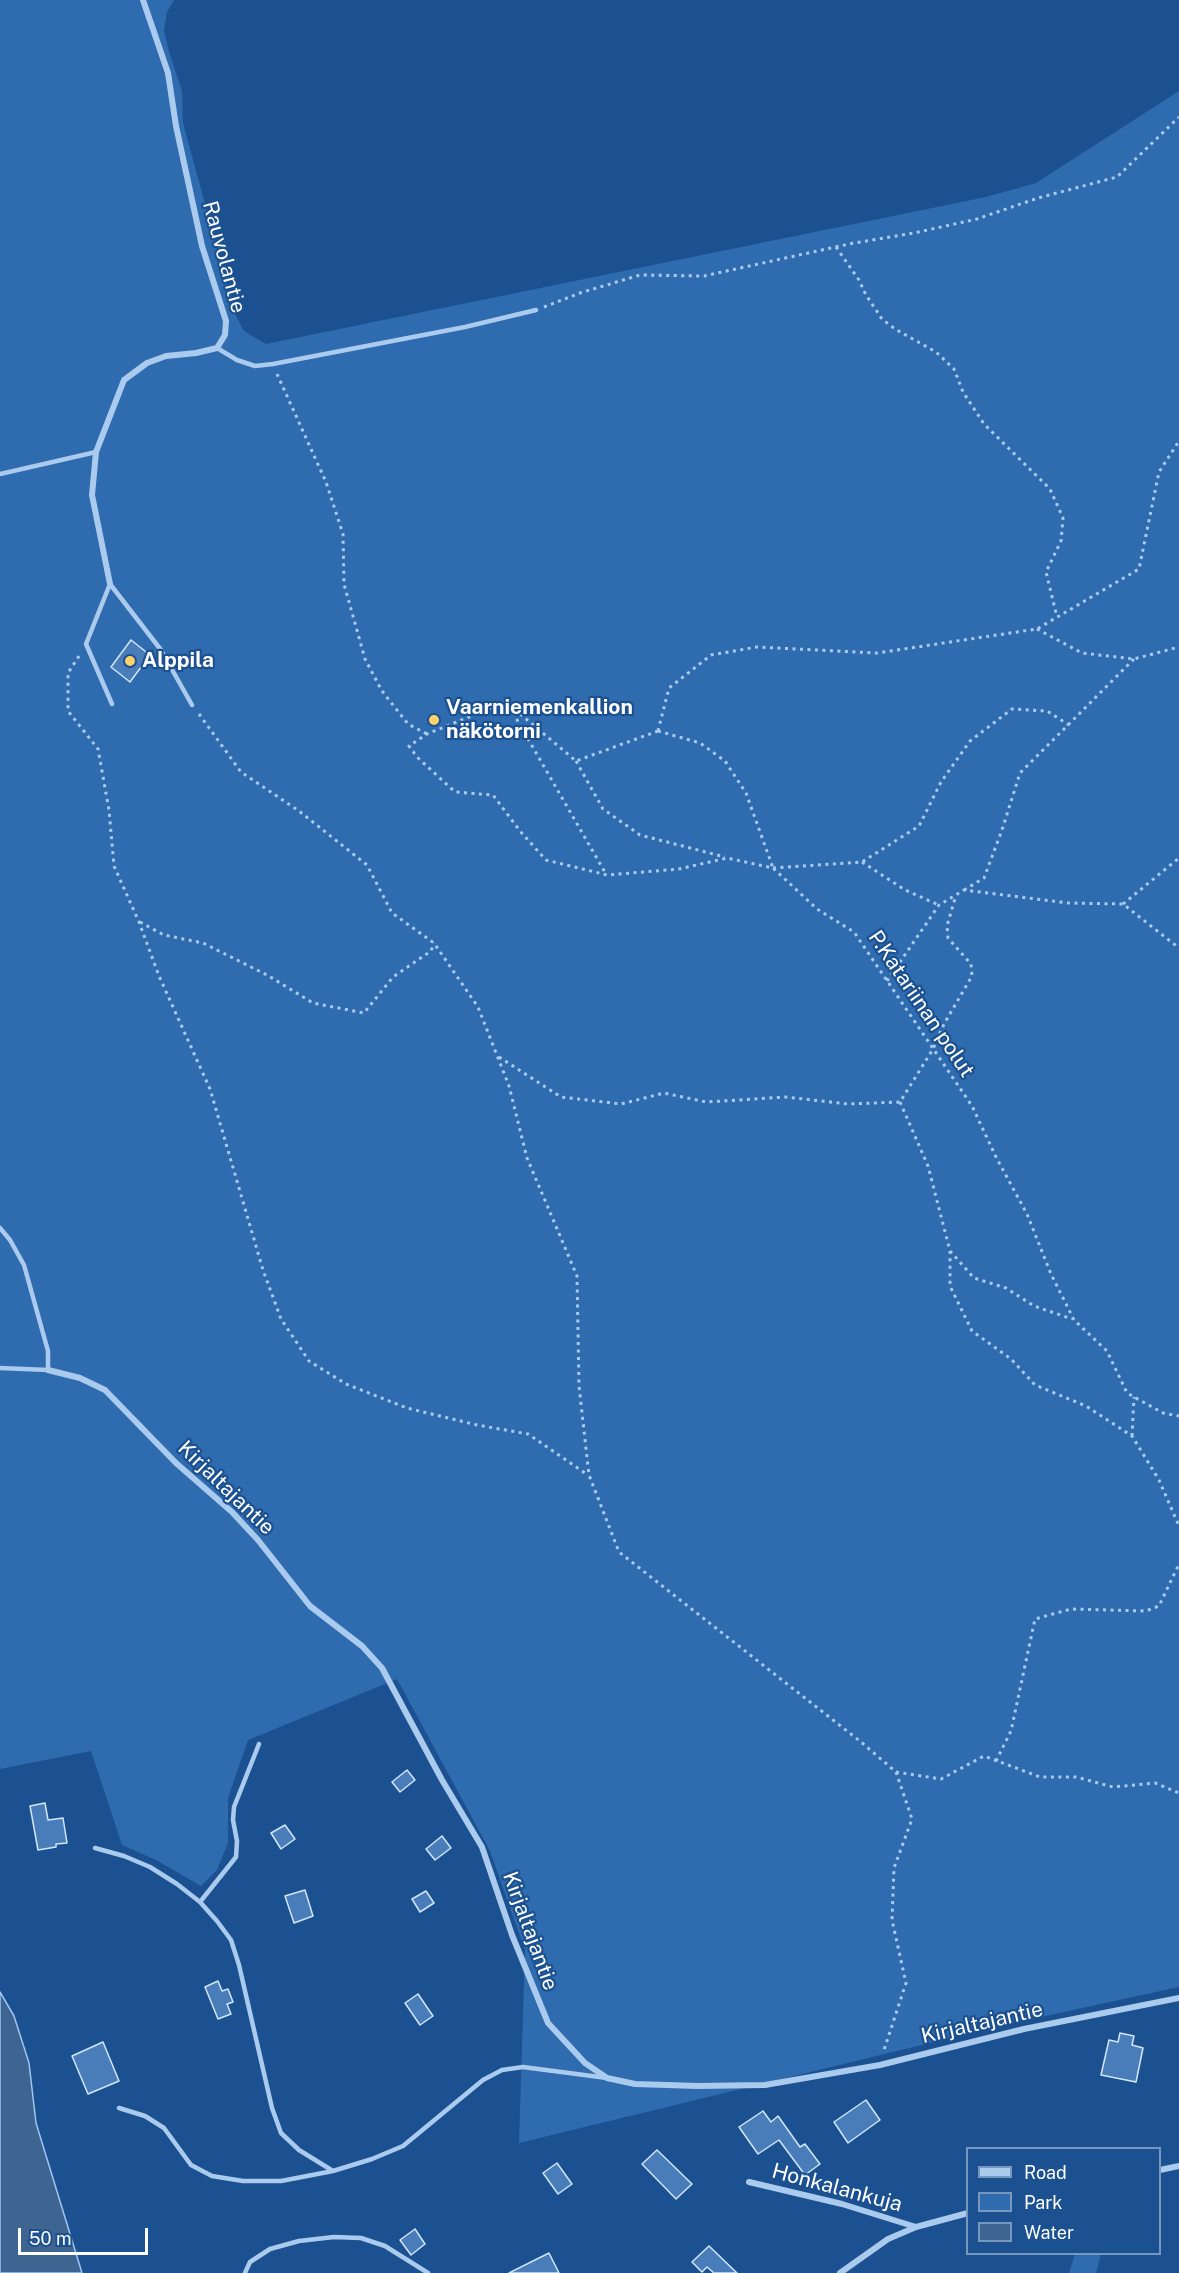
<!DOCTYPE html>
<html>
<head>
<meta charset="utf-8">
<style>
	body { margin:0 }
	#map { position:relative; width:1179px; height:2273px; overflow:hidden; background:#1c5191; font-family:"Public Sans",sans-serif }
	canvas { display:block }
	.legend { position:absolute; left:966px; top:2147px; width:195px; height:108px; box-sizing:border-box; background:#1c5191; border:2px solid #7797bd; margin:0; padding:8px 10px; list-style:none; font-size:18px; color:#fff }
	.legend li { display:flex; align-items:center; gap:12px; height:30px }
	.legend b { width:30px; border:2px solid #7797bd }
	.scale { position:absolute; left:18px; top:2228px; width:130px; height:27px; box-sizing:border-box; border:3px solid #fff; border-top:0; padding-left:8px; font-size:18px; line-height:21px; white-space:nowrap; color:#fff; -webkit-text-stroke:4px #1c5191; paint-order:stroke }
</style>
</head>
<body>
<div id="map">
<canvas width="1179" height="2273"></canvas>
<ul class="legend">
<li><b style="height:8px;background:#abcbee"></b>Road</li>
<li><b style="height:16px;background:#2f6baf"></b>Park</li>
<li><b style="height:16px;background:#3e6492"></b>Water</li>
</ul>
<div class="scale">50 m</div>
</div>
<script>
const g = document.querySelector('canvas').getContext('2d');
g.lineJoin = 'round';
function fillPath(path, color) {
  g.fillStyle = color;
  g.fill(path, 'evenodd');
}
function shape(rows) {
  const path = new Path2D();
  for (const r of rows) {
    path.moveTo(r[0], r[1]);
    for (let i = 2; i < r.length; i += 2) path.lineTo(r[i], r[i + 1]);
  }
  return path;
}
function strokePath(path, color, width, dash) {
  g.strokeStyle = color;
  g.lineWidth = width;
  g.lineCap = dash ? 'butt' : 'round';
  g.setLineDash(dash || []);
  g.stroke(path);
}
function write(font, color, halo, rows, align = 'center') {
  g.font = font + ' "Public Sans",sans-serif';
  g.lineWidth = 4.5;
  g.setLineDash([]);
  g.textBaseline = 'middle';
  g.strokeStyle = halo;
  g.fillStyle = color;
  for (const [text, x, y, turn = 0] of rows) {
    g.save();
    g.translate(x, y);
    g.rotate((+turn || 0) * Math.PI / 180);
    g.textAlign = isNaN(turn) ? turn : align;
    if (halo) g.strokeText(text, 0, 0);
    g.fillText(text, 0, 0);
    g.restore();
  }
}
const green = shape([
	[0,0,174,0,167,12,164,30,169,52,182,91,183,123,235,314,244,331,266,344,986,197,1036,183,1179,91,1179,1987,1004,2025,519,2143,525,1950,490,1851,397,1679,248,1740,228,1798,228,1843,217,1870,201,1886,156,1860,122,1845,91,1751,0,1769],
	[1075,2254,1101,2254,1096,2273,1069,2273]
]);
const water = shape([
	[0,1992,14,2016,29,2063,36,2123,82,2273,0,2273,0,1992]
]);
const building = shape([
	[131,640,150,655,130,682,111,667,131,640],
	[407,1770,415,1780,400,1792,392,1782,407,1770],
	[45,1803,48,1820,63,1818,67,1843,56,1844,56,1847,38,1850,30,1806,45,1803],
	[285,1825,295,1839,281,1849,271,1833,285,1825],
	[442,1836,451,1848,435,1860,426,1849,442,1836],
	[305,1890,313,1916,294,1923,285,1896,305,1890],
	[426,1891,434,1903,420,1912,412,1899,426,1891],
	[218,1981,222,1991,228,1989,233,2002,227,2004,231,2014,218,2019,205,1987,218,1981],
	[418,1994,433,2016,420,2025,405,2003,418,1994],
	[1120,2033,1134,2036,1132,2045,1143,2048,1136,2082,1101,2075,1109,2040,1118,2042,1120,2033],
	[103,2042,119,2081,88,2094,72,2056,103,2042],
	[866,2100,880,2120,848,2143,834,2122,866,2100],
	[763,2111,771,2122,778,2116,800,2147,805,2144,820,2164,805,2175,779,2140,758,2154,739,2127,763,2111],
	[657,2150,692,2184,676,2199,642,2164,657,2150],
	[557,2163,572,2184,558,2194,543,2173,557,2163],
	[415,2229,425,2244,411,2255,400,2240,415,2229],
	[709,2246,737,2273,714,2273,707,2267,702,2272,692,2262,709,2246],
	[549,2253,559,2273,509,2273,549,2253]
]);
const path = shape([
	[836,247,859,280,866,295,882,319,895,329,936,352,954,369,963,392,984,424,1050,489,1063,518,1061,541,1046,572,1057,617],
	[544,307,580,293,640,275,704,276,849,244,914,233,977,219,1038,198,1117,177,1179,117],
	[277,374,326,482,343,534,344,584,365,659,382,691,408,724,427,734],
	[1037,629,1082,653,1134,659,1179,647],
	[79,656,68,673,68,711,98,749,109,810,114,866,139,922,159,976,210,1089,263,1270,281,1319,309,1361,346,1384,407,1408,477,1425,528,1434,588,1475],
	[509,706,606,874],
	[199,714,241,772,299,811,367,865,392,913,434,943,478,1007,509,1086,527,1158,577,1276,579,1386,589,1475,619,1552,861,1742,896,1772,912,1819,894,1868,892,1920,906,1983,883,2053],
	[658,731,576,761,506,702,427,734,409,746,417,757,455,792,493,795,520,831,546,860,607,875,679,869,727,858,773,868,817,909,854,932,972,1106,996,1157,1027,1214,1051,1274,1074,1320,1107,1351,1127,1393,1163,1413,1179,1416],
	[658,731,669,688,711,655,757,647,877,653,1037,629,1139,569,1159,472,1179,441],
	[658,731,700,743,725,761,746,793,773,868],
	[576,761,603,809,640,835,725,857],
	[862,862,905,890,939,905],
	[773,868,862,862,919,826,941,782,970,741,1012,709,1047,711,1069,725],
	[964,890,984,878,1002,830,1020,773,1134,659],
	[1123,904,1179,858],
	[140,922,164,935,203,943,267,975,313,1003,364,1013,393,977,431,951,434,943],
	[887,981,939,905,964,890,1068,903,1123,904,1179,948],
	[499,1057,561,1097,621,1104,664,1093,706,1102,786,1097,848,1104,900,1102,933,1049,944,1024,972,976,971,964,948,938,947,926,956,895],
	[900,1102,928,1166,950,1251,950,1286,972,1331,1011,1359,1035,1385,1086,1406,1132,1436,1159,1480,1179,1526],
	[950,1251,974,1278,1006,1288,1034,1306,1072,1319],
	[1132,1436,1134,1397],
	[996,1761,1011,1731,1035,1619,1071,1609,1146,1611,1159,1606,1179,1564],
	[896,1772,941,1779,984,1756,1040,1777,1076,1777,1113,1787,1155,1783,1179,1793]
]);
const service = shape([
	[217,348,237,360,255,366,273,364,465,327,536,310],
	[0,474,96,452],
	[112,704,86,644,110,584,161,650,192,705],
	[0,1228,10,1240,24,1265,48,1351,48,1370,0,1368],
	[95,1848,124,1856,150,1867,177,1884,200,1902,217,1921,231,1940,239,1965,272,2108,281,2133,299,2150,333,2171],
	[200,1902,236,1857,237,1841,233,1820,234,1807,259,1744],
	[119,2108,145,2116,164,2128,191,2165,212,2176,243,2181,281,2181,333,2171,372,2159,403,2146,483,2080,502,2070,523,2067,607,2078],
	[245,2273,250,2262,270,2249,299,2241,334,2237,361,2238,385,2246,428,2273]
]);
const minor = shape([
	[110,584,92,495,96,452,124,380,147,363,166,356,196,353,217,348,225,335,226,321,202,246,176,126,168,73,143,0],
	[48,1370,80,1378,105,1390,176,1463,232,1512,258,1540,310,1606,362,1646,382,1668,442,1780,482,1847,512,1935,548,2023,585,2063,607,2078,635,2084,698,2086,765,2085,880,2065,1024,2029,1179,1998],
	[1160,2170,1179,2166],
	[749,2182,842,2204,916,2227],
	[840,2273,888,2239,916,2227,968,2213]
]);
const markers = [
	[130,661,6,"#ffd169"],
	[434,720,6,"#ffd169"]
];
const streetNames = [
	["Rauvolantie",224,257,75],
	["P.Katariinan polut",921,1004,56],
	["Kirjaltajantie",226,1488,44],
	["Kirjaltajantie",530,1931,70],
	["Kirjaltajantie",982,2023,-13],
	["Honkalankuja",837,2188,15]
];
const poiNames = [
	["Alppila",142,661],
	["Vaarniemenkallion",446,708],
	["näkötorni",446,732]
];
fillPath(green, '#2f6baf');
fillPath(water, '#3e6492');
strokePath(water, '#9fc6f0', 1.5);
fillPath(building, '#497dba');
strokePath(building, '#d2e5fa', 1.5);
strokePath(path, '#abcbee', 3, [3, 4.5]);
strokePath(service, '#abcbee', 4.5);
strokePath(minor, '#abcbee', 6);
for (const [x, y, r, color] of markers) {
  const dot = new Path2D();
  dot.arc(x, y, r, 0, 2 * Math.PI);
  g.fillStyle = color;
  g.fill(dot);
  strokePath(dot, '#1c5191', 2);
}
write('21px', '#fff', '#1c5191', streetNames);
write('bold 21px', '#fff', '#1c5191', poiNames, 'left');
</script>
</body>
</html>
